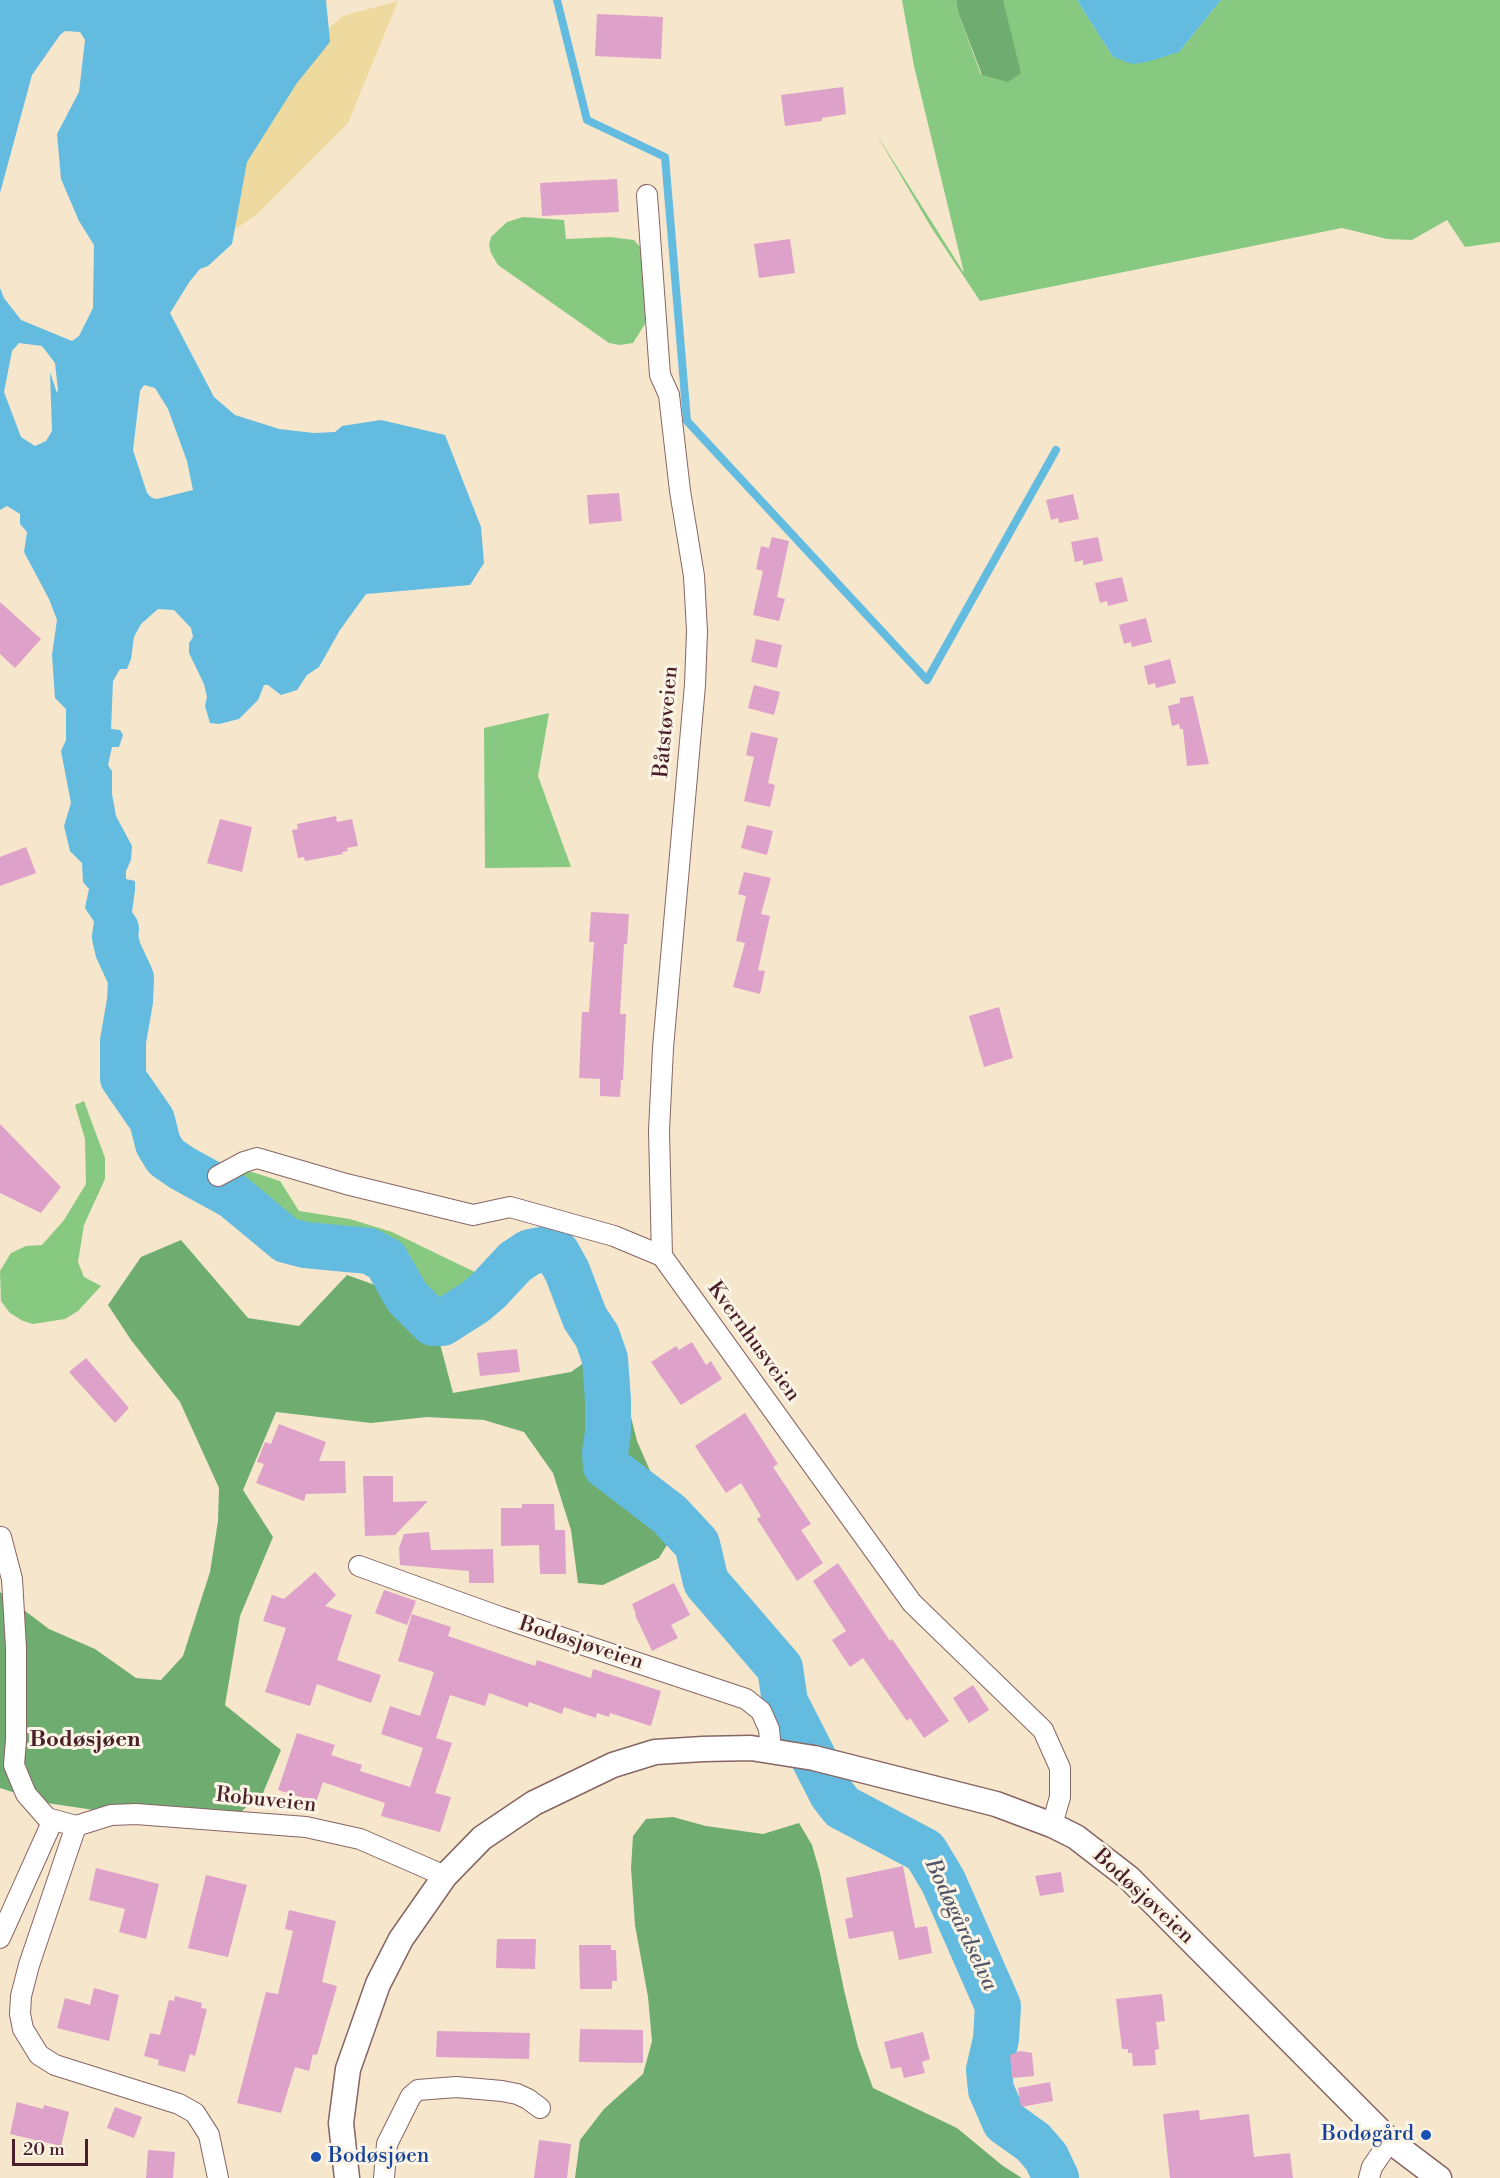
<!DOCTYPE html>
<html>
<head>
<meta charset="utf-8">
<style>
	body { margin:0 }
	#map { position:relative; width:1500px; height:2178px; overflow:hidden; background:#f6e6cc; font-family:"Libre Bodoni",serif }
	canvas { display:block }
	.scale { position:absolute; left:12px; top:2139px; width:76px; height:27px; box-sizing:border-box; border:3px solid #4a1f2b; border-top:0; padding-left:8px; font-size:18px; line-height:21px; white-space:nowrap; color:#4a1f2b; -webkit-text-stroke:4px #fcf5e5; paint-order:stroke }
</style>
</head>
<body>
<div id="map">
<canvas width="1500" height="2178"></canvas>
<div class="scale">20 m</div>
</div>
<script>
const g = document.querySelector('canvas').getContext('2d');
g.lineJoin = 'round';
function fillPath(path, color) {
  g.fillStyle = color;
  g.fill(path, 'evenodd');
}
function shape(rows) {
  const path = new Path2D();
  for (const r of rows) {
    path.moveTo(r[0], r[1]);
    for (let i = 2; i < r.length; i += 2) path.lineTo(r[i], r[i + 1]);
  }
  return path;
}
function strokePath(path, color, width, dash) {
  g.strokeStyle = color;
  g.lineWidth = width;
  g.lineCap = dash ? 'butt' : 'round';
  g.setLineDash(dash || []);
  g.stroke(path);
}
function write(font, color, halo, rows, align = 'center') {
  g.font = font + ' "Libre Bodoni",serif';
  g.lineWidth = 6;
  g.setLineDash([]);
  g.textBaseline = 'middle';
  g.strokeStyle = halo;
  g.fillStyle = color;
  for (const [text, x, y, turn = 0] of rows) {
    g.save();
    g.translate(x, y);
    g.rotate((+turn || 0) * Math.PI / 180);
    g.textAlign = isNaN(turn) ? turn : align;
    if (halo) g.strokeText(text, 0, 0);
    g.fillText(text, 0, 0);
    g.restore();
  }
}
const green = shape([
	[902,0,956,0,958,12,981,75,1003,0,1077,0,1113,57,1179,52,1221,0,1500,0,1500,242,1465,247,1447,220,1412,240,1387,239,1342,228,980,301,931,227,875,132,964,273,914,66],
	[523,217,564,220,566,239,610,237,634,240,641,248,645,314,645,324,633,343,619,345,609,343,498,265,491,253,489,245,491,237,507,222],
	[549,713,538,776,571,867,485,868,484,728],
	[84,1101,105,1158,105,1179,84,1225,78,1262,84,1277,101,1286,78,1311,65,1319,33,1324,23,1321,10,1313,1,1301,0,1271,11,1253,26,1246,42,1245,64,1220,86,1184,85,1139,75,1105],
	[239,1171,252,1172,280,1181,299,1211,350,1219,392,1232,479,1274,490,1284,443,1319,435,1320,418,1301,394,1260,363,1244,335,1240,318,1233,287,1237,222,1184]
]);
const forest = shape([
	[956,0,1003,0,1021,73,1008,82,982,75,958,12],
	[181,1240,248,1318,299,1326,347,1275,375,1285,405,1324,438,1336,453,1393,571,1372,585,1362,609,1336,615,1333,623,1385,637,1441,669,1514,673,1535,659,1558,603,1585,578,1583,571,1530,553,1473,524,1432,484,1420,427,1417,371,1423,276,1412,243,1490,273,1537,240,1616,225,1705,281,1750,263,1793,237,1815,94,1810,47,1803,0,1788,0,1592,49,1629,95,1649,136,1678,161,1680,183,1656,210,1572,218,1521,219,1488,180,1402,131,1340,108,1305,141,1257],
	[673,1817,706,1826,763,1834,799,1823,812,1845,820,1873,844,1990,858,2047,873,2088,957,2128,1003,2166,1022,2178,575,2178,580,2140,604,2109,643,2074,652,2041,648,1997,635,1925,631,1868,633,1836,646,1819]
]);
const sand = shape([
	[398,1,348,123,255,216,223,237,156,176,343,16]
]);
const water = shape([
	[0,0,326,0,330,42,297,83,247,162,232,244,208,266,200,269,190,281,170,313,214,397,235,415,279,429,314,433,335,432,342,426,381,420,445,435,481,527,484,563,470,585,366,594,340,630,319,667,307,675,297,690,281,695,268,685,264,685,258,700,239,719,219,724,210,723,205,706,207,697,204,684,189,653,189,643,193,637,191,628,174,610,158,609,141,624,134,637,131,659,127,669,120,669,113,681,111,729,120,730,123,735,119,747,112,747,108,765,112,771,112,794,116,816,132,846,131,860,126,871,126,879,135,881,135,890,131,919,122,928,108,931,99,929,85,908,89,889,83,882,82,863,70,851,64,826,71,803,61,751,66,740,66,709,55,698,52,655,57,620,49,599,24,552,27,532,20,524,20,514,7,506,0,510,0,288,4,298,21,320,72,341,79,336,93,308,94,245,79,221,61,179,57,134,79,92,85,40,80,32,65,31,60,35,32,75,0,193],
	[19,343,42,346,55,363,58,390,57,393,50,372,52,431,46,441,35,446,21,437,4,392,12,351],
	[144,385,155,388,168,409,187,461,193,490,157,499,152,498,147,493,133,450,140,391],
	[1077,0,1221,0,1179,52,1147,62,1132,64,1113,57]
]);
const stream = shape([
	[557,0,587,120,665,157,687,421,927,680,1056,450]
]);
const river = shape([
	[116,929,115,937,118,950,131,978,130,1001,123,1041,123,1078,152,1120,158,1144,166,1157,182,1168,233,1196,286,1240,305,1245,369,1251,386,1260,407,1297,433,1323,442,1323,475,1302,488,1291,515,1262,530,1252,546,1249,557,1253,567,1271,585,1318,597,1336,605,1359,608,1400,608,1433,605,1453,606,1466,669,1514,697,1544,706,1582,780,1668,785,1702,832,1794,842,1807,925,1851,943,1881,998,2006,996,2039,989,2070,991,2090,1005,2122,1033,2142,1046,2157,1056,2178]
]);
const building = shape([
	[597,14,663,17,661,59,595,56],
	[843,87,846,114,822,118,822,121,785,126,781,95],
	[617,179,619,212,542,216,540,183],
	[790,239,795,273,759,278,754,244],
	[619,493,622,521,589,524,587,495],
	[1073,494,1079,519,1059,523,1058,518,1051,520,1046,500],
	[772,537,789,541,777,597,785,599,779,621,753,615,763,571,756,569,761,546,769,548],
	[1098,537,1103,561,1083,565,1083,560,1075,562,1071,542],
	[1122,577,1128,601,1108,606,1107,601,1100,603,1095,583],
	[0,602,41,639,15,668,0,654],
	[1146,618,1152,642,1132,647,1131,642,1124,644,1119,625],
	[756,639,782,645,777,668,751,662],
	[1170,659,1176,683,1156,688,1155,683,1148,685,1144,666],
	[754,685,780,692,774,715,748,708],
	[1193,696,1209,764,1187,766,1183,729,1180,729,1179,724,1172,726,1168,706,1180,703,1180,698],
	[751,732,778,738,768,783,775,785,770,807,744,801,754,757,746,755],
	[336,816,337,822,352,819,358,846,347,848,348,851,342,852,343,854,305,861,304,857,298,858,292,830,298,829,297,824],
	[220,819,252,827,242,872,207,863],
	[747,825,773,831,767,855,741,848],
	[26,847,36,873,0,886,0,857],
	[744,872,771,878,761,914,770,916,758,970,765,971,760,994,733,987,745,943,736,941,746,896,738,894],
	[591,912,629,914,627,944,624,944,620,1014,626,1014,623,1080,621,1080,620,1097,600,1096,600,1079,579,1078,582,1012,589,1012,594,942,589,942],
	[999,1007,1013,1058,984,1067,969,1016],
	[0,1124,61,1187,41,1213,0,1193],
	[692,1342,706,1365,711,1361,722,1379,681,1405,651,1362,676,1346,679,1350],
	[517,1349,520,1372,480,1376,477,1353],
	[86,1358,129,1408,115,1423,69,1372],
	[745,1413,778,1464,773,1467,811,1524,801,1530,823,1563,797,1581,757,1519,761,1516,741,1483,726,1493,695,1446],
	[279,1424,326,1442,319,1461,345,1461,346,1493,306,1494,304,1501,256,1483,264,1464,257,1462,265,1442,271,1444],
	[363,1476,393,1476,393,1502,428,1501,395,1535,365,1536],
	[522,1504,554,1504,555,1530,565,1530,566,1574,540,1574,539,1545,501,1546,501,1508,522,1508],
	[429,1532,431,1550,493,1549,494,1583,469,1583,469,1571,400,1565,399,1548,404,1534],
	[838,1563,890,1641,892,1639,949,1721,924,1738,910,1718,907,1721,863,1658,850,1667,832,1640,846,1631,813,1581],
	[315,1572,336,1595,325,1606,352,1615,337,1660,381,1675,371,1703,317,1684,310,1706,265,1692,286,1628,263,1621,272,1595,284,1599],
	[674,1583,690,1615,671,1625,678,1638,652,1651,635,1615,636,1614,632,1604],
	[384,1590,416,1601,407,1625,375,1613],
	[412,1614,451,1627,448,1636,535,1666,537,1660,591,1678,593,1669,661,1691,651,1726,610,1713,609,1717,597,1713,596,1718,564,1707,562,1714,529,1702,528,1707,489,1693,485,1706,450,1695,436,1738,452,1743,435,1793,451,1797,440,1832,381,1816,385,1803,323,1782,316,1802,278,1790,297,1733,335,1745,331,1755,362,1765,360,1771,410,1787,423,1748,381,1734,390,1706,420,1716,434,1672,398,1661],
	[973,1685,989,1710,969,1723,953,1698],
	[903,1866,915,1928,927,1926,932,1953,899,1960,893,1931,849,1939,845,1919,853,1917,846,1878],
	[96,1868,159,1884,146,1939,119,1932,125,1909,89,1900],
	[1061,1872,1064,1892,1040,1896,1035,1876],
	[206,1875,247,1885,228,1957,188,1948],
	[289,1910,336,1921,322,1982,337,1986,317,2055,313,2054,309,2071,295,2067,281,2113,237,2103,266,1992,278,1994,293,1931,285,1929],
	[497,1939,536,1939,535,1969,496,1968],
	[579,1945,611,1945,611,1950,616,1950,617,1981,612,1981,612,1989,580,1989],
	[94,1988,119,1995,109,2041,57,2028,65,1998,90,2005],
	[1162,1994,1165,2021,1156,2022,1159,2049,1155,2050,1156,2065,1133,2066,1132,2053,1128,2053,1128,2049,1122,2049,1116,1999],
	[175,1996,202,2003,201,2008,207,2009,195,2056,190,2054,185,2072,158,2065,159,2060,144,2056,150,2033,160,2035,169,2000,174,2001],
	[580,2029,643,2030,643,2063,579,2062],
	[437,2031,530,2033,529,2059,436,2057],
	[923,2032,930,2059,922,2062,925,2073,904,2078,901,2067,891,2069,884,2042],
	[1020,2051,1032,2053,1034,2076,1012,2078,1010,2055],
	[1050,2082,1053,2101,1021,2107,1018,2088],
	[17,2102,43,2109,44,2105,69,2112,61,2146,10,2134],
	[115,2107,142,2117,134,2138,107,2128],
	[1199,2110,1200,2120,1249,2114,1254,2157,1290,2153,1293,2178,1170,2178,1163,2114],
	[539,2140,571,2144,567,2178,534,2178],
	[148,2150,175,2152,173,2178,146,2178]
]);
const minor = shape([
	[647,195,660,375,669,395,680,491,694,576,697,631,695,685,663,1048,659,1131,662,1256],
	[218,1176,244,1162,257,1158,346,1184,473,1215,510,1207,614,1236,662,1256,912,1603,1043,1730,1060,1768,1060,1797,1052,1825],
	[1,1537,12,1579,16,1648,16,1740,14,1765,26,1794,47,1818,76,1826],
	[359,1566,500,1617,746,1699,761,1711,769,1729,771,1751],
	[76,1826,29,1965,21,1996,20,2014,23,2029,39,2055,55,2065,179,2104,195,2113,209,2135,218,2178],
	[76,1826,111,1815,136,1814,306,1827,360,1839,445,1876],
	[0,1938,53,1820],
	[384,2178,387,2144,411,2096,418,2090,456,2087,502,2091,517,2094,528,2099,540,2108],
	[1369,2178,1372,2167,1390,2141]
]);
const tertiary = shape([
	[347,2178,341,2123,348,2069,378,1984,401,1939,445,1876,482,1838,534,1803,613,1765,655,1752,703,1749,751,1748,814,1758,996,1804,1052,1825,1076,1837,1129,1878,1390,2141,1439,2178]
]);
const markers = [
	[1426,2135,6,"#1a4fb4"],
	[316,2157,6,"#1a4fb4"]
];
const streetNames = [
	["Båtstøveien",667,722,-85],
	["Kvernhusveien",753,1342,54],
	["Bodøsjøveien",581,1644,18],
	["Robuveien",266,1801,6],
	["Bodøsjøveien",1143,1897,43]
];
const transitNames = [
	["Bodøgård",1414,2135],
	["Bodøsjøen",328,2157,"left"]
];
const neighbourhoodNames = [
	["Bodøsjøen",85,1741]
];
const waterNames = [
	["Bodøgårdselva",960,1925,65]
];
fillPath(green, '#88c981');
fillPath(forest, '#6ead6f');
fillPath(sand, '#eeda9e');
fillPath(water, '#63bbe0');
strokePath(stream, '#63bbe0', 8);
strokePath(river, '#63bbe0', 46);
fillPath(building, '#dea1c9');
strokePath(minor, '#866563', 22);
strokePath(tertiary, '#866563', 27);
strokePath(minor, '#fff', 20);
strokePath(tertiary, '#fff', 24);
for (const [x, y, r, color] of markers) {
  const dot = new Path2D();
  dot.arc(x, y, r, 0, 2 * Math.PI);
  g.fillStyle = color;
  g.fill(dot);
  strokePath(dot, '#fcf5e5', 2);
}
write('21px', '#4a1f2b', '#fcf5e5', streetNames);
write('21px', '#164399', '#fcf5e5', transitNames, 'right');
write('bold 22px', '#4a1f2b', '#fcf5e5', neighbourhoodNames);
write('italic 22px', '#53566a', '#fcf5e5', waterNames);
</script>
</body>
</html>
